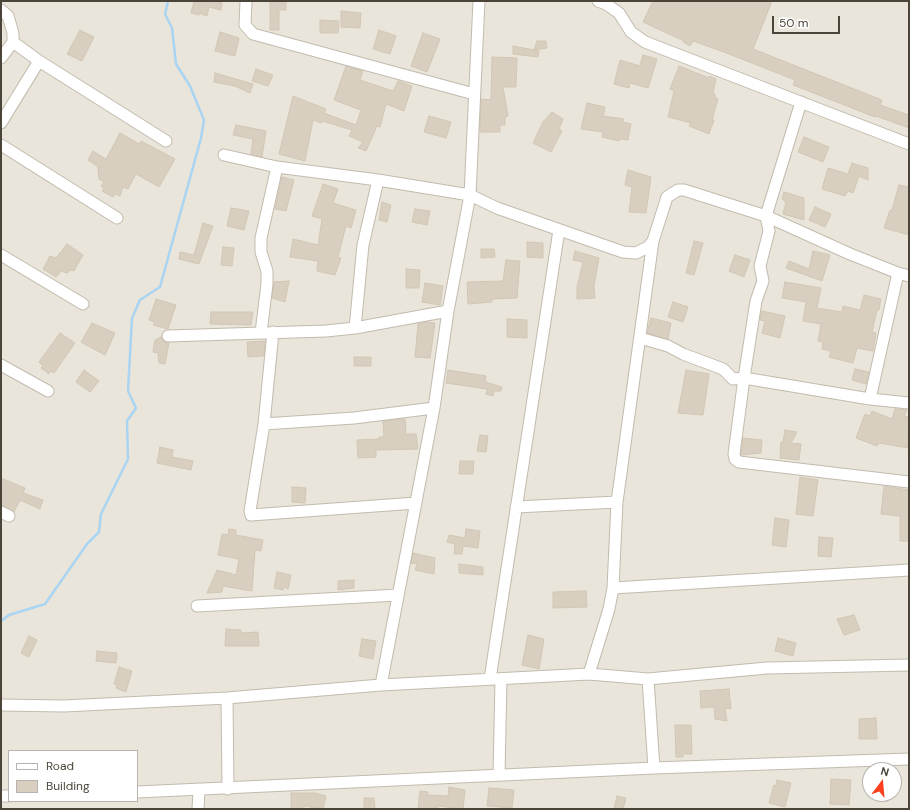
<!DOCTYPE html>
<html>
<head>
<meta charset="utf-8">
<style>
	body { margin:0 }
	#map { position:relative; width:910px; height:810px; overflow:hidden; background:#f6f3ec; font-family:"DM Sans",sans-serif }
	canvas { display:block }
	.frame { position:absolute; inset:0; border:2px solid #4b4439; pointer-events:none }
	.legend { position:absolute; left:8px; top:750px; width:130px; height:52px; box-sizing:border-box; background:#fff; border:1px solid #b7b4b0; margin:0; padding:5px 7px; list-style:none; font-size:12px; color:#4b4439 }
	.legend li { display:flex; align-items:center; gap:8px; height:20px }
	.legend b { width:20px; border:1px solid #b7b4b0 }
	.north { position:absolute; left:862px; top:762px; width:40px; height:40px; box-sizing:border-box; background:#fff; border:1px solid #b7b4b0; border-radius:50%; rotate:16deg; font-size:11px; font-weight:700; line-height:16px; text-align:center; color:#4b4439 }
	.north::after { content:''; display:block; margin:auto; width:14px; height:18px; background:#fc3f1d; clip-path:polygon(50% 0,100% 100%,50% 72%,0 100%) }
	.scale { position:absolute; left:772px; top:16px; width:68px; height:18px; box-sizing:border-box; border:2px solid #4b4439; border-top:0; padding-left:5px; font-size:12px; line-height:14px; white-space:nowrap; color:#4b4439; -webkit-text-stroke:3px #fff; paint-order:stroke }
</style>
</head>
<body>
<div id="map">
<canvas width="910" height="810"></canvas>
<div class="frame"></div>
<ul class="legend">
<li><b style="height:5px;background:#fff"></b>Road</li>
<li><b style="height:11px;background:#d8cfc1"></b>Building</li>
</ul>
<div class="north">N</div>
<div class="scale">50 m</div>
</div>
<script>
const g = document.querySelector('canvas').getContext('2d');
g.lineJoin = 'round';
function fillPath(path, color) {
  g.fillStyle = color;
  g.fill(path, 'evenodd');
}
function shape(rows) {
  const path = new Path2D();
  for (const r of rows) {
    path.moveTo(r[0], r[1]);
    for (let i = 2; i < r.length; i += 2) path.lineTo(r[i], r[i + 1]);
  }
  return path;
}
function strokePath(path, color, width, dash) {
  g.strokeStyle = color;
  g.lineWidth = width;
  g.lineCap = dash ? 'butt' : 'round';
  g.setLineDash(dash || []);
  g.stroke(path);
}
const residential = shape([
	[1,1,909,1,909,809,1,809],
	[9,751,137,751,137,801,9,801],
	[870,770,894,770,894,794,870,794]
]);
const stream = shape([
	[1,621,9,615,45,604,87,544,99,532,101,514,128,459,127,421,136,408,128,391,132,318,140,300,160,287,201,138,204,120,190,86,176,64,172,28,165,14,168,1]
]);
const building = shape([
	[194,1,214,1,222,3,221,10,209,7,207,16,199,13,199,15,191,13,194,1],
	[270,1,286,1,286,10,279,10,279,30,270,30,270,1],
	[653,1,772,1,753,49,882,100,880,105,909,115,909,128,876,116,875,117,793,85,795,80,724,52,693,41,690,46,683,42,684,41,643,22,653,1],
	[341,11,361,13,360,28,341,27,341,11],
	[320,20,339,21,338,33,320,33,320,20],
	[80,30,94,37,82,61,67,54,80,30],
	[379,30,396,36,390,54,373,49,379,30],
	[220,32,239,38,235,56,215,51,220,32],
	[423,33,440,39,427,72,411,66,423,33],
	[537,41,546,41,547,48,534,50,537,41],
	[513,46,539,51,538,57,513,54,513,46],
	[643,55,657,59,648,88,630,83,629,88,614,84,620,60,640,66,643,55],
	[492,57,517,58,516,87,503,87,508,116,505,117,505,125,500,125,500,132,480,132,481,99,491,100,492,57],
	[346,66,363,71,360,80,393,91,398,81,412,86,404,111,386,104,380,127,377,126,366,151,358,148,363,142,349,136,352,130,322,121,321,123,313,120,305,161,279,154,293,96,326,109,324,113,356,125,361,110,334,100,346,66],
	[679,66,709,78,709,76,716,79,713,93,715,94,715,97,718,99,712,120,714,120,709,134,689,126,691,123,668,117,674,91,670,89,679,66],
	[256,69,273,75,268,86,252,81,256,69],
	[215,73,253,84,250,93,235,86,214,82,215,73],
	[587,103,605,107,603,116,624,119,623,122,631,124,628,140,619,139,619,141,602,137,603,132,581,129,587,103],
	[552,112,563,119,559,129,562,131,551,152,533,143,543,122,552,112],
	[429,116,451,122,446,138,424,132,429,116],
	[236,125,266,131,262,157,251,154,253,139,233,135,236,125],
	[120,133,139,144,141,141,175,159,159,187,136,174,128,189,123,187,120,196,115,194,113,197,102,191,104,188,101,186,104,182,99,179,98,167,88,160,93,151,106,159,120,133],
	[804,137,829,147,823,162,798,152,804,137],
	[852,163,868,168,868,180,859,176,853,193,848,191,845,196,822,189,828,168,848,174,852,163],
	[628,170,651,177,646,213,629,212,632,187,625,185,628,170],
	[282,177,294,180,286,211,275,209,282,177],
	[323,184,338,189,333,203,356,210,351,228,346,226,338,257,341,258,335,275,317,271,318,261,290,257,293,239,318,245,322,219,312,216,323,184],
	[899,185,909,187,909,235,884,228,890,210,892,210,899,185],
	[784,192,804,198,804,220,783,214,786,202,782,199,784,192],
	[382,202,391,205,387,222,379,220,382,202],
	[815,207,831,214,825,227,809,220,815,207],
	[231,208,249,211,244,230,227,226,231,208],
	[415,209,430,211,427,225,412,222,415,209],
	[203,223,213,226,199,264,179,259,180,252,194,255,203,223],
	[694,241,703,243,694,275,686,273,694,241],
	[527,242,543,243,543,258,527,257,527,242],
	[67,244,83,255,74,271,71,270,67,273,61,271,56,277,43,269,50,256,56,258,67,244],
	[223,247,234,248,232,266,221,265,223,247],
	[481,249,494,249,495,257,481,258,481,249],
	[575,251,599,258,594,285,595,298,577,299,577,287,583,262,573,260,575,251],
	[813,251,830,255,822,281,786,268,789,261,809,269,813,251],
	[735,255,750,260,744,277,729,271,735,255],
	[506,260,520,261,517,298,492,299,492,302,468,304,467,282,503,281,506,260],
	[406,269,420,270,419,288,406,288,406,269],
	[289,281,285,302,272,298,274,282,289,281],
	[785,282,821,288,817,308,842,312,843,306,860,310,864,295,881,299,879,310,877,310,872,332,876,333,873,351,857,348,853,363,829,357,831,351,822,349,823,342,818,341,821,324,803,321,806,302,782,298,785,282],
	[425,283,443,286,440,305,422,302,425,283],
	[156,299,176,305,168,329,153,325,155,322,149,320,156,299],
	[673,302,688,307,683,322,668,317,673,302],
	[762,311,785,316,780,338,762,333,765,321,760,320,762,311],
	[211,312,253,312,251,325,210,324,211,312],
	[651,318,671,323,668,339,647,333,651,318],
	[507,319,527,320,527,338,507,337,507,319],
	[427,322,435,323,430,358,415,357,418,324,427,322],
	[92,323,115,333,105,355,81,342,92,323],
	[60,333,75,343,54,373,51,371,49,374,41,368,43,366,39,362,60,333],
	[161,337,164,342,169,343,165,364,159,363,158,353,153,352,155,340,161,337],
	[265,341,264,356,248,357,247,342,265,341],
	[354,357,371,357,371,366,354,366,354,357],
	[855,369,869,372,866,384,852,380,855,369],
	[84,370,99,381,90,392,76,382,84,370],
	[448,370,486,376,485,382,502,387,501,391,494,391,493,396,486,394,487,389,446,383,448,370],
	[686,370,709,374,703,415,678,413,686,370],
	[895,409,907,410,904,416,909,417,908,448,879,443,877,446,856,438,865,414,870,416,872,411,892,419,895,409],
	[405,419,406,434,416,434,418,449,376,450,376,457,358,458,357,440,379,439,379,437,384,437,383,421,405,419],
	[785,430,797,432,791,443,801,444,799,460,780,458,781,442,783,442,785,430],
	[480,435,488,436,486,452,477,451,480,435],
	[743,438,762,440,761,453,741,455,743,438],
	[160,447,173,450,172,457,193,461,191,470,157,463,160,447],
	[460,461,474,461,473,474,459,474,460,461],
	[800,477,818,480,813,516,796,514,800,477],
	[1,478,25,488,23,493,43,500,40,509,20,500,14,512,1,505,1,478],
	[884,486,909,490,909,541,900,541,900,516,881,514,884,486],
	[292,487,306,488,305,503,292,502,292,487],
	[775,518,789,520,786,547,772,545,775,518],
	[229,529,236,530,236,535,263,540,261,551,255,550,252,591,223,586,222,592,207,593,217,570,236,575,239,559,218,555,222,534,228,535,229,529],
	[466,529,480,531,478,548,463,546,462,554,454,554,455,544,447,542,449,535,465,538,466,529],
	[819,537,833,538,831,557,818,556,819,537],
	[413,553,435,558,434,574,415,570,417,564,411,563,413,553],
	[459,564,483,567,483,575,459,573,459,564],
	[277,572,291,575,288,589,284,587,283,590,274,588,277,572],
	[354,580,354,588,338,590,338,581,354,580],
	[586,591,587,607,553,608,553,592,586,591],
	[854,615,860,630,844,635,837,619,854,615],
	[226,629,241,630,241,633,258,632,259,646,225,646,226,629],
	[528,635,544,639,539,669,522,665,528,635],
	[29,636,37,640,29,657,21,653,29,636],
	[778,638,796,643,793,656,775,651,778,638],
	[362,639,376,641,373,659,359,656,362,639],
	[97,651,117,653,116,663,96,661,97,651],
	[119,667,132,671,126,692,116,688,117,685,114,684,119,667],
	[729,689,731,709,725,708,727,721,715,719,714,707,701,708,700,691,729,689],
	[876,718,877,739,859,739,859,719,876,718],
	[675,725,691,725,692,754,683,754,683,757,676,757,675,725],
	[831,779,851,780,849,805,830,804,831,779],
	[777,780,791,783,785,807,769,803,774,785,776,786,777,780],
	[449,787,465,790,463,809,438,806,438,809,418,809,420,791,428,792,428,795,448,796,449,787],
	[489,788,514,790,512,808,487,806,489,788],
	[291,793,315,793,326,796,323,809,304,806,304,809,291,809,291,793],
	[617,796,626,798,623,809,614,809,617,796],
	[364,798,374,798,375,809,364,809,364,798]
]);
const minor = shape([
	[246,1,245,25,253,34,474,94],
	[598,1,606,4,619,13,631,32,645,42,909,144],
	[1,10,8,16,13,33,13,42,1,58],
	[13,42,39,61,166,141],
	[801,102,766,216,769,231,760,266,763,281,756,301,744,378,734,454,735,459,739,462,909,482],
	[1,123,39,61],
	[1,145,117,218],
	[224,155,277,167,378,180,470,195,497,208,623,252,636,253,648,247,653,241,667,197,678,190,684,190,766,216,850,254,898,273,909,276],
	[1,255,83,304],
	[355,328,363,245,378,180],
	[273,332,264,424,250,511,251,515,416,503],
	[261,333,267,284,267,271,261,252,261,238,277,167],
	[168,336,326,331,355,328,448,311],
	[640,338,668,346,683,354,723,369,733,379,744,378,870,399,909,403],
	[1,365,48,391],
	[870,399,898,273],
	[264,424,354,418,434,408],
	[516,507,617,502],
	[1,512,9,516],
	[613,588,909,570],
	[197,606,398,595],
	[589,674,609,609,613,588,617,502,653,241],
	[490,679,559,230],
	[648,679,654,768],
	[381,685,434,408,448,311,470,195,479,1],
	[227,698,228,789],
	[1,705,64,706,227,698,381,685,589,674,648,679,767,668,909,665],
	[499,775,501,679],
	[137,792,654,768,909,759],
	[1,796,9,796],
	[198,809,199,791]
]);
fillPath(residential, '#eae5da');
strokePath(stream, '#a9d4f2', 2.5);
fillPath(building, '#d8cfc1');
strokePath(building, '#d3c7b4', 1);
strokePath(minor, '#c2bbae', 13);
strokePath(minor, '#fff', 11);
</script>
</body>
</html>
